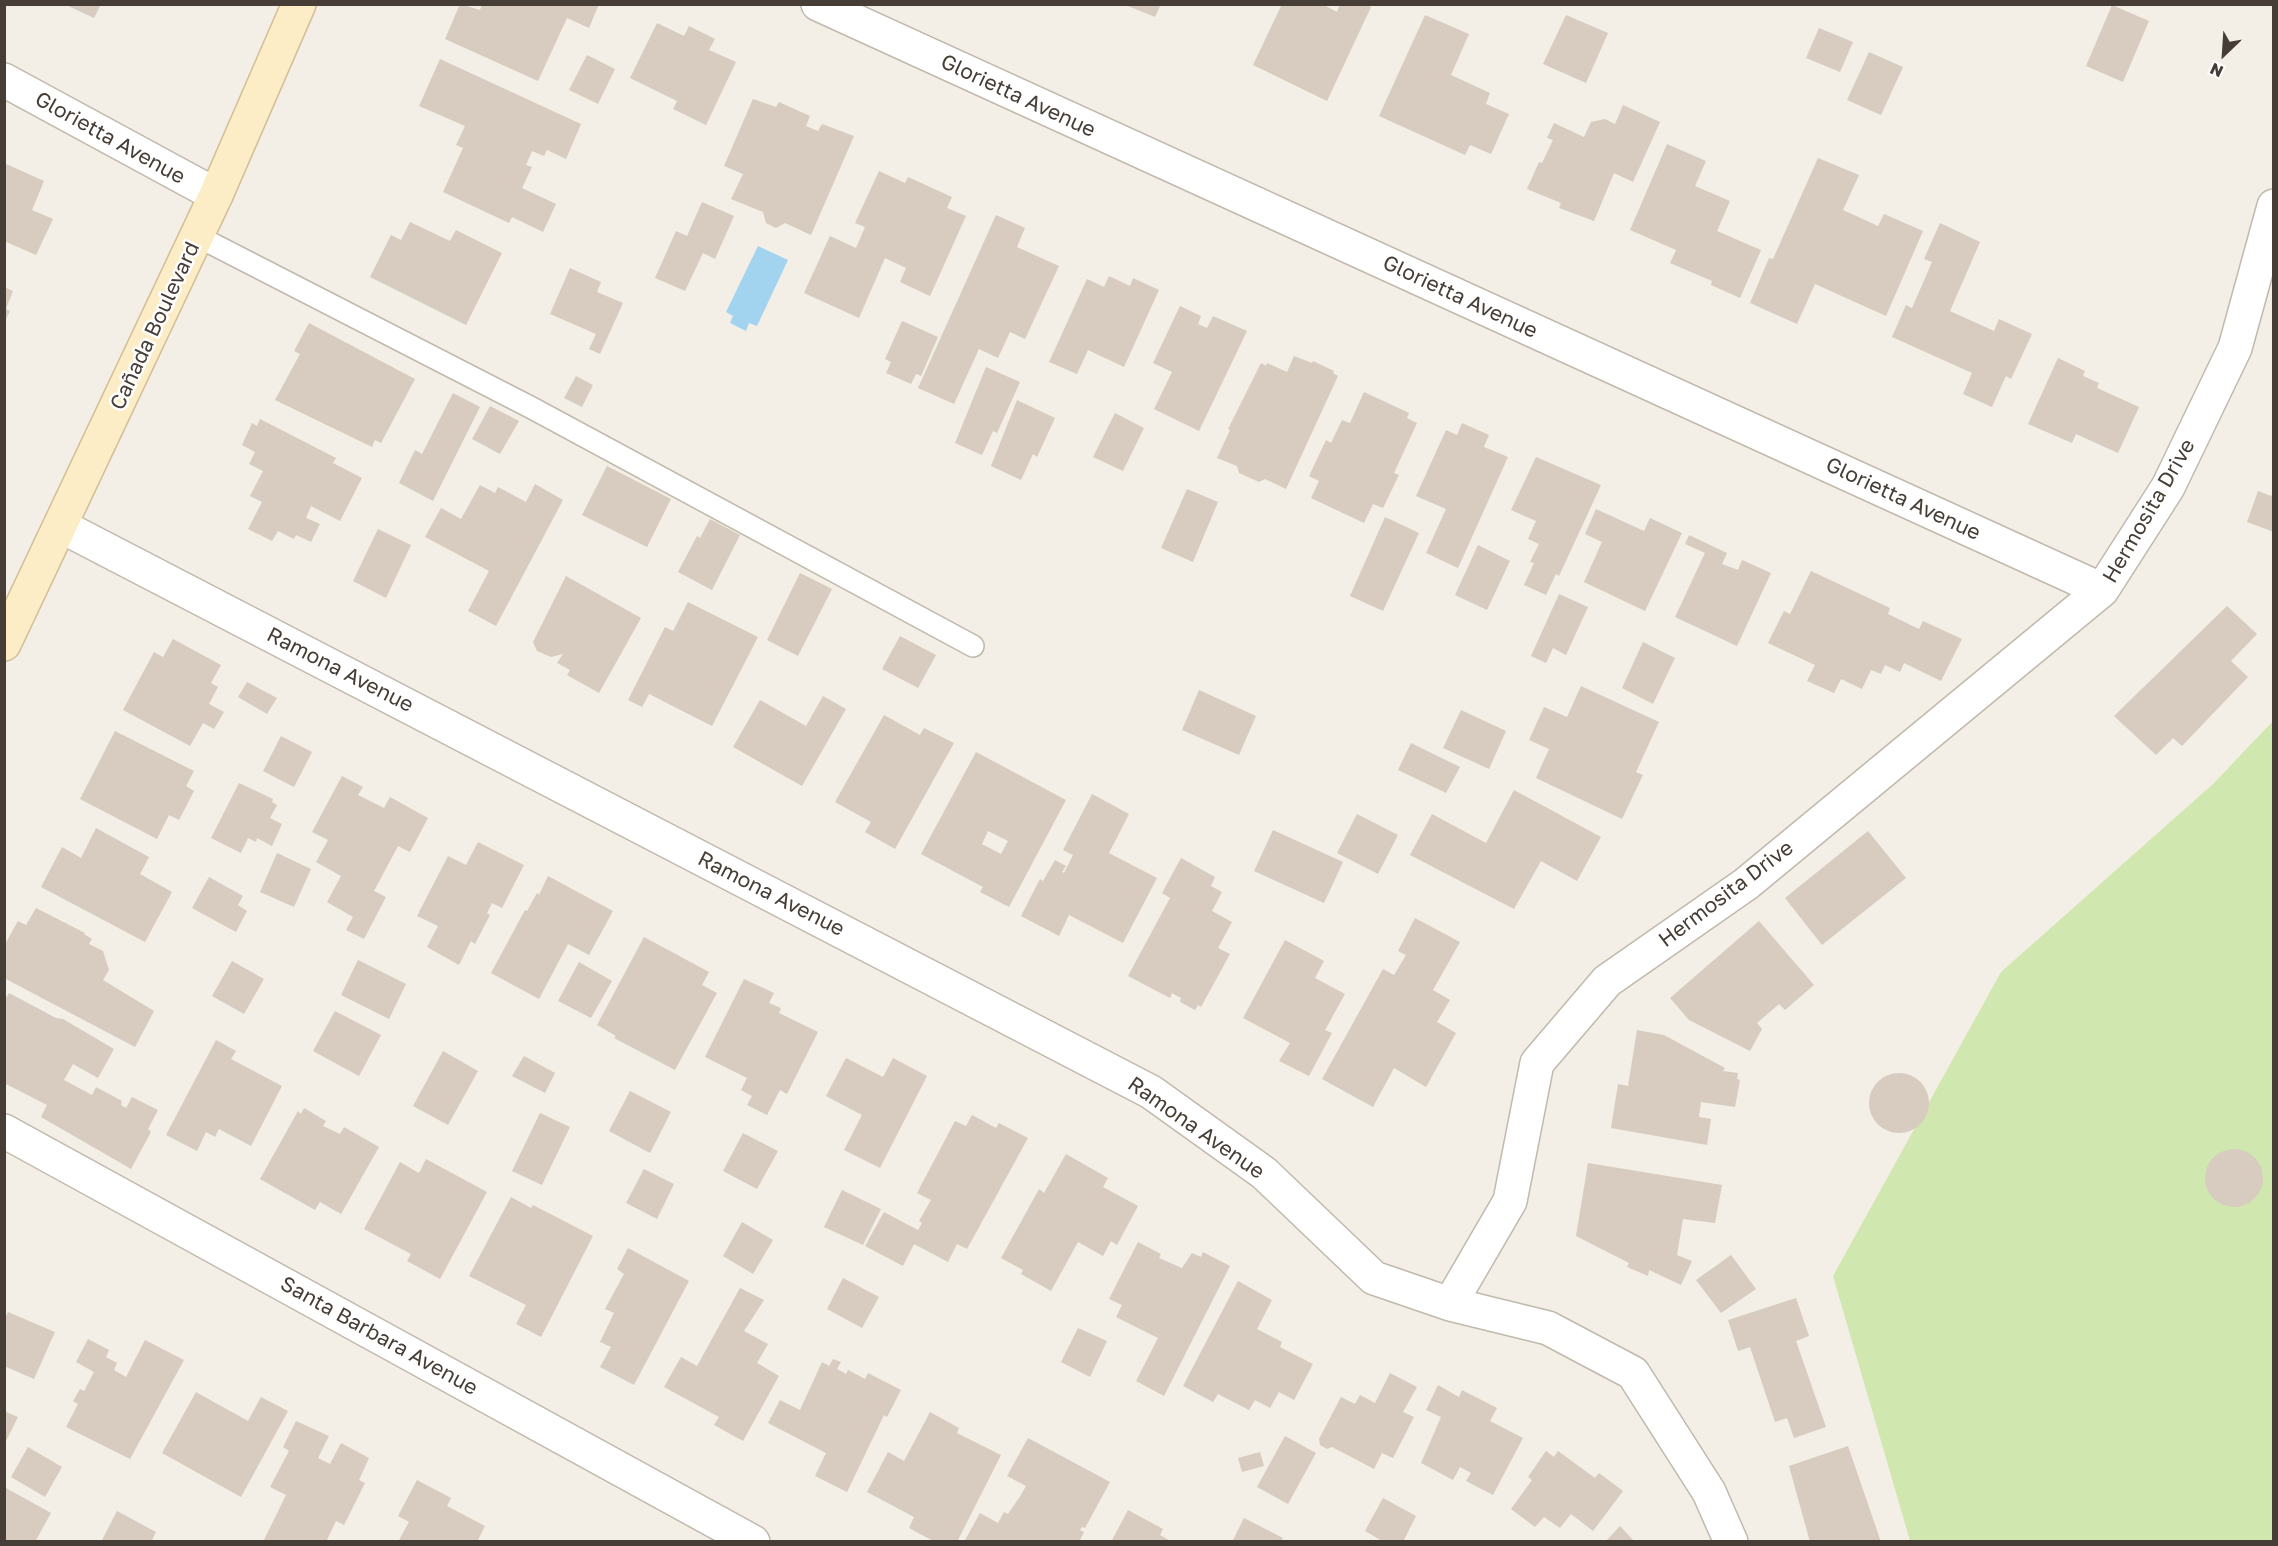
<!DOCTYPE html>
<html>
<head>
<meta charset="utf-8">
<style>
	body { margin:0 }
	#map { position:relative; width:2278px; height:1546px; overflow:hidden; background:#f3eee6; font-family:"Golos Text",sans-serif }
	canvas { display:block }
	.frame { position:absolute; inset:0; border:6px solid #463e36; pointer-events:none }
	.north { position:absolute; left:2194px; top:24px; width:60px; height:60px; -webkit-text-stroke:4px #fff; paint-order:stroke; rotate:205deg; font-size:16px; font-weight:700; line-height:24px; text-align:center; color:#463e36 }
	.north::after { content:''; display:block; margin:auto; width:21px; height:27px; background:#463e36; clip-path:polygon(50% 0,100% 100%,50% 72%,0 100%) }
</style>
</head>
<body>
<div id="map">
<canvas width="2278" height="1546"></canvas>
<div class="frame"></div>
<div class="north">N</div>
</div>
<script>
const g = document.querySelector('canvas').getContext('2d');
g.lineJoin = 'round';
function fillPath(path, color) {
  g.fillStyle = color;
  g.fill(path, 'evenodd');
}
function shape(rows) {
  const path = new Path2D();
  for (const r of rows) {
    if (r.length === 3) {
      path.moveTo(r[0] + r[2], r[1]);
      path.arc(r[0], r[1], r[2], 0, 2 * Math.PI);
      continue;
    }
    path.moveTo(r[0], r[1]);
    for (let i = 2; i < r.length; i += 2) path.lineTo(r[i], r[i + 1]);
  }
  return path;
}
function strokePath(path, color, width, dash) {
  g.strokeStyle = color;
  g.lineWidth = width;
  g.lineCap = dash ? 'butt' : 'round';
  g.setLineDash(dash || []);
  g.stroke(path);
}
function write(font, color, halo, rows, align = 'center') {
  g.font = font + ' "Golos Text",sans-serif';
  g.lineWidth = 5;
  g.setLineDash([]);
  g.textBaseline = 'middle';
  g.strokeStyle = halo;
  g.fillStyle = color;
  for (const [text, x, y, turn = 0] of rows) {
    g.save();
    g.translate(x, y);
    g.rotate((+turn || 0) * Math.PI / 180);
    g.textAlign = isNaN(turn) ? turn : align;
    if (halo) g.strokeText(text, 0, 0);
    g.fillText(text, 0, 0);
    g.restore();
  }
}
const green = shape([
	[2273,721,2273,1541,1910,1541,1833,1276,2001,972,2213,784]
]);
const water = shape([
	[758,246,788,260,757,326,749,323,746,331,730,323,733,316,726,312]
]);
const building = shape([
	[64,4,101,4,94,18],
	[460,4,480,10,482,4,599,4,589,28,567,18,538,81,445,39],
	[1123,4,1161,4,1155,17],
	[1282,4,1322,4,1337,12,1340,4,1366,4,1371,7,1327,101,1253,65],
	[2112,5,2149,21,2123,82,2086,66],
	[1425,15,1469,34,1451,75,1490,93,1486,104,1509,114,1491,154,1470,145,1465,155,1379,116],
	[1566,15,1608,33,1586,83,1543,64],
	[657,23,684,36,689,26,715,39,709,50,736,62,706,125,673,109,677,101,630,78],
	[1819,28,1853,42,1840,72,1806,58],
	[1869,52,1903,67,1881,115,1847,100],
	[587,55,615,69,598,104,569,90],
	[440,59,581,124,566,159,547,150,544,156,532,151,526,165,532,167,522,188,556,204,543,232,512,217,509,223,443,192,463,148,456,145,465,126,419,106],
	[753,99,776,107,779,102,810,116,806,126,818,131,822,124,854,136,811,235,785,223,776,228,766,223,763,212,731,199,743,174,724,166],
	[1623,105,1660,122,1633,182,1614,173,1594,221,1559,208,1561,203,1527,189,1539,162,1542,163,1553,140,1547,138,1554,123,1584,137,1591,122,1605,119,1615,124],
	[1667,144,1706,161,1695,186,1730,201,1717,231,1761,250,1740,298,1711,285,1712,281,1670,263,1676,250,1630,230],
	[1818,158,1859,175,1843,210,1878,226,1884,214,1923,231,1886,316,1815,284,1797,324,1750,303,1769,258,1773,259],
	[4,163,44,181,32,210,53,219,36,255,4,241],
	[879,171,905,183,908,177,952,197,947,208,966,216,930,296,900,282,906,268,885,258,859,318,804,293,830,236,856,248,865,227,855,223],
	[702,202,734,216,715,259,703,253,685,291,655,278,676,231,687,236],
	[996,215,1025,228,1017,247,1059,266,1025,339,1010,332,998,358,979,349,954,404,918,388],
	[410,222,450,241,456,230,502,253,466,325,370,277,391,235,401,240],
	[1940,223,1980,242,1950,311,1994,331,1999,319,2032,334,2011,379,2006,376,1992,407,1963,394,1972,373,1892,337,1906,305,1912,308,1932,262,1924,259],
	[570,268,601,282,597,292,623,303,600,354,589,349,596,334,550,314],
	[1109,276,1130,286,1133,278,1159,290,1124,367,1088,350,1077,374,1049,362,1087,279,1104,287],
	[4,287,13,291,6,309,10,311,4,323],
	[1180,306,1201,316,1198,324,1207,328,1213,316,1247,331,1199,431,1154,409,1172,372,1153,363],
	[902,321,938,337,921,376,916,374,911,384,886,373,891,362,885,359],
	[309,323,415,379,381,443,375,440,372,447,275,400,300,354,294,351],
	[1294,356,1312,363,1313,361,1334,371,1333,373,1338,376,1286,489,1265,479,1259,482,1239,473,1237,466,1217,458,1230,430,1228,429,1261,363,1266,366,1267,363,1287,372],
	[2058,358,2085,371,2083,376,2099,383,2097,388,2139,407,2118,453,2076,434,2072,443,2028,424],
	[986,367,1020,382,997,433,993,431,982,455,955,443],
	[576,376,593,385,582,407,564,398],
	[1364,392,1409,413,1407,418,1417,423,1394,473,1399,475,1383,508,1373,504,1364,523,1311,498,1319,481,1309,476,1326,440,1331,443,1342,420,1350,423],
	[453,393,480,407,433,501,399,483,415,450,422,454],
	[1017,400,1055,418,1037,457,1033,454,1021,480,991,466],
	[490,406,519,421,500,454,472,439],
	[1115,413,1144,428,1123,471,1093,457],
	[260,419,336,458,333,463,362,478,340,521,311,506,306,518,320,524,311,542,296,535,294,539,278,531,272,541,248,529,262,502,250,496,263,471,249,464,255,452,242,445,252,423,257,426],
	[1462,423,1489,435,1484,447,1508,457,1458,568,1426,553,1446,509,1416,496,1446,430,1457,435],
	[1536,457,1601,485,1559,576,1556,574,1546,595,1524,585,1534,563,1530,562,1539,544,1528,539,1536,521,1511,510],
	[607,466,671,499,647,547,582,515],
	[535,484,563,500,496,626,468,611,489,571,425,537,441,508,461,519,480,485,495,493,498,487,526,502],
	[1187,489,1218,502,1193,562,1161,548],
	[2258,491,2271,496,2274,491,2274,532,2247,522],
	[1596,509,1644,531,1650,518,1682,533,1645,611,1584,582,1602,542,1585,534],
	[1385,517,1419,533,1383,611,1350,596],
	[710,519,740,535,712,590,678,572,697,536,700,538],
	[378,529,411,545,386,598,353,581],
	[1689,535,1727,553,1722,564,1738,570,1742,560,1771,573,1737,646,1675,617,1705,553,1685,544],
	[1478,545,1510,561,1487,610,1455,595],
	[1811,571,1890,608,1888,614,1919,629,1923,621,1962,639,1941,681,1904,663,1900,672,1885,665,1881,674,1871,670,1862,689,1841,679,1834,693,1807,681,1815,665,1768,643,1784,611,1790,614],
	[800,573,832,589,798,656,767,640],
	[566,576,641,618,599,693,567,675,570,670,557,663,563,654,551,657,537,651,533,642],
	[1559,594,1588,607,1566,655,1553,648,1546,663,1531,656],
	[688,602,758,637,712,726,649,694,642,707,628,700,665,627,673,631],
	[2227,606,2257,634,2231,661,2248,677,2182,746,2173,738,2156,755,2114,716],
	[900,636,936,655,918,688,882,669],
	[173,639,221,665,211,683,218,687,209,704,224,712,214,729,203,723,190,746,123,710,154,652,163,657],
	[1643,642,1675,658,1653,704,1622,688],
	[247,682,277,698,267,714,238,697],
	[1581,686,1659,722,1636,772,1643,775,1622,819,1536,778,1549,749,1529,740,1544,707,1567,717],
	[1199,690,1256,716,1239,755,1182,730],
	[823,696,846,709,802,786,733,747,760,700,806,726],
	[1461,710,1506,731,1489,769,1443,748],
	[884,715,920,735,924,728,954,743,895,849,865,832,871,822,835,802],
	[115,731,194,771,186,786,194,791,179,820,169,815,157,839,80,799],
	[281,736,312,752,294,787,263,771],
	[1411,743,1460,767,1446,793,1398,770],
	[976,752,1066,800,1009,907,980,892,983,887,921,854],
	[988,831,1008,841,1001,854,982,844],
	[342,776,363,787,358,795,384,808,390,797,428,818,410,852,398,846,374,891,386,897,364,939,346,930,353,917,327,902,341,876,316,862,328,840,312,832],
	[239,783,273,799,272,802,277,805,270,818,282,824,272,846,257,838,256,842,248,838,241,853,211,838],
	[1514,790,1601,837,1577,881,1541,861,1514,909,1410,855,1432,814,1486,843],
	[1092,794,1129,814,1109,853,1157,878,1123,943,1069,915,1059,936,1021,916,1040,879,1043,881,1055,860,1066,866,1062,872,1064,873,1073,855,1063,850],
	[1357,814,1398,835,1378,874,1337,853],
	[96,828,149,857,140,874,172,892,145,942,41,887,62,847,81,858],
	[1273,830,1343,862,1324,903,1254,871],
	[1868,831,1906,878,1822,945,1785,898],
	[478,842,524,865,502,908,492,903,487,913,490,915,475,944,471,941,459,965,427,947,438,926,417,916,448,856,466,865],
	[277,853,311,869,294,907,260,892],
	[1181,858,1215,877,1211,886,1222,892,1212,911,1232,922,1218,948,1230,954,1201,1007,1198,1005,1195,1010,1180,1002,1181,998,1172,993,1170,998,1128,976,1170,898,1162,893],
	[548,876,613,911,589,955,568,944,539,999,491,973,525,910,527,911,537,893,539,895],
	[209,877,243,896,238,905,247,911,236,932,192,908],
	[36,908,85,933,84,934,92,939,89,944,103,951,109,970,103,980,154,1011,135,1047,4,978,4,946,18,921,26,925],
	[1415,918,1460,942,1433,990,1450,1000,1437,1022,1456,1033,1426,1087,1394,1068,1373,1107,1322,1079,1383,969,1394,975,1406,955,1398,951],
	[1759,921,1814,985,1785,1010,1779,1004,1757,1023,1762,1029,1750,1051,1689,1020,1670,998],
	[644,937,709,972,702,985,717,993,675,1070,614,1038,616,1036,597,1025],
	[1285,940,1324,961,1315,978,1345,994,1325,1030,1332,1033,1309,1076,1279,1061,1290,1043,1243,1018],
	[358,960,406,984,389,1019,341,995],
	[232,961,264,979,244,1014,212,996],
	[579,962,612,981,591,1018,558,1001],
	[744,979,774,993,769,1003,781,1008,779,1013,818,1032,787,1094,780,1090,767,1115,747,1105,752,1096,741,1090,747,1078,705,1057],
	[9,993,56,1018,63,1019,114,1049,98,1078,73,1064,64,1080,92,1095,96,1087,122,1101,121,1105,126,1108,132,1097,158,1110,148,1129,151,1132,131,1169,41,1117,47,1105,4,1083,4,1001],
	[335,1011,381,1035,359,1076,313,1051],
	[1637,1030,1664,1035,1725,1068,1723,1071,1738,1073,1737,1079,1740,1080,1735,1107,1701,1102,1699,1117,1711,1119,1707,1145,1611,1128,1618,1084,1628,1086],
	[216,1040,236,1051,231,1059,282,1086,251,1146,219,1129,215,1137,206,1132,197,1151,166,1135],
	[443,1051,478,1071,448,1125,413,1106],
	[524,1056,555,1073,545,1093,512,1076],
	[846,1058,883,1077,893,1058,927,1076,880,1168,844,1150,862,1115,826,1096],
	[1899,1103,30],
	[630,1091,671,1112,650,1153,609,1131],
	[304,1108,326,1121,323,1126,340,1134,344,1127,379,1147,341,1214,320,1202,315,1210,260,1179,298,1111,301,1114],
	[540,1113,570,1127,542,1185,512,1171],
	[972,1115,996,1128,999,1123,1028,1138,967,1249,957,1244,948,1262,914,1244,903,1266,865,1246,884,1212,918,1230,922,1223,919,1221,931,1200,917,1193,955,1121,966,1126],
	[743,1133,778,1151,757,1189,723,1171],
	[2234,1178,29],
	[1066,1154,1108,1178,1103,1187,1138,1206,1117,1245,1111,1241,1103,1256,1078,1242,1051,1291,1021,1274,1023,1270,1001,1258,1039,1189,1044,1193],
	[426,1159,487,1192,440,1279,407,1261,411,1254,364,1229,400,1162,419,1173],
	[1588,1163,1722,1185,1715,1223,1683,1219,1677,1255,1692,1261,1681,1285,1649,1270,1648,1276,1627,1267,1629,1263,1576,1236],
	[644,1169,674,1184,657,1219,626,1203],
	[842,1190,881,1209,863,1245,824,1227],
	[511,1197,531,1208,533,1205,593,1236,541,1337,516,1324,526,1305,469,1276],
	[742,1222,773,1240,753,1274,723,1256],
	[1138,1242,1161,1254,1159,1258,1182,1268,1192,1253,1201,1257,1203,1252,1230,1266,1164,1396,1136,1381,1158,1338,1116,1317,1122,1305,1109,1299],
	[628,1248,689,1281,634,1385,600,1367,611,1347,600,1342,614,1313,605,1309,624,1274,617,1269],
	[1731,1255,1756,1289,1721,1313,1696,1280],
	[843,1278,879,1297,862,1328,827,1309],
	[1238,1281,1272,1300,1257,1329,1282,1342,1280,1347,1313,1364,1294,1400,1279,1392,1270,1408,1255,1400,1249,1410,1218,1394,1213,1402,1183,1386],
	[740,1288,764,1300,744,1331,768,1344,757,1363,779,1376,743,1441,714,1425,719,1417,664,1387,681,1357,697,1366],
	[1796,1298,1809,1336,1796,1341,1826,1427,1794,1438,1787,1418,1775,1422,1750,1347,1738,1351,1728,1320],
	[8,1312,55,1332,34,1379,4,1366,4,1320],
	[1078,1328,1107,1341,1090,1377,1061,1362],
	[88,1339,109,1350,106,1357,117,1363,114,1370,126,1377,145,1340,184,1360,130,1459,66,1427,78,1404,73,1401,80,1389,84,1391,94,1372,76,1362],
	[833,1359,841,1362,837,1369,846,1374,848,1370,865,1379,868,1373,901,1390,887,1417,884,1415,847,1492,815,1476,826,1453,768,1423,780,1400,800,1410,822,1362,829,1366],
	[1390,1373,1417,1387,1403,1412,1414,1417,1393,1458,1382,1453,1374,1469,1332,1447,1327,1449,1320,1445,1319,1439,1341,1397,1355,1404,1360,1395,1375,1403],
	[1438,1385,1459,1397,1462,1390,1497,1408,1490,1421,1523,1438,1493,1495,1466,1481,1471,1473,1460,1467,1453,1480,1421,1463,1441,1417,1426,1410],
	[196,1392,248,1421,261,1397,288,1411,241,1497,162,1453],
	[4,1411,18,1417,4,1445],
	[930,1412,959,1428,957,1433,1001,1455,957,1542,935,1542,909,1528,914,1517,867,1492,888,1452,904,1461],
	[296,1421,329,1436,318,1458,330,1464,341,1443,369,1458,359,1480,365,1483,344,1525,336,1521,326,1542,263,1542,286,1495,270,1487,289,1451,283,1447],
	[1285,1436,1316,1453,1288,1504,1257,1487],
	[1028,1438,1110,1482,1085,1528,1082,1527,1080,1530,1084,1532,1079,1542,964,1542,980,1513,998,1523,1004,1512,1008,1514,1019,1498,1026,1486,1007,1476],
	[1848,1446,1881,1542,1810,1542,1789,1466],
	[28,1447,62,1467,45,1497,11,1477],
	[1546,1451,1554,1457,1558,1451,1595,1478,1599,1473,1623,1491,1593,1531,1571,1514,1560,1528,1544,1517,1535,1527,1511,1509,1532,1480,1528,1477],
	[1260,1452,1264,1466,1242,1472,1238,1458],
	[417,1480,451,1498,447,1506,485,1526,477,1542,398,1542,409,1522,398,1516],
	[6,1488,51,1513,35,1542,4,1542],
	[1383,1498,1416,1516,1403,1542,1384,1542,1365,1531],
	[1128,1510,1163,1529,1160,1535,1172,1542,1112,1540],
	[117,1511,156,1532,151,1542,101,1542],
	[1244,1518,1283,1538,1281,1542,1232,1542],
	[1620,1526,1635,1542,1605,1542]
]);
const lane = shape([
	[197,236,532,408,973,646]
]);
const street = shape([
	[818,4,2102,590],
	[4,80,216,195],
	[61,526,1151,1092,1264,1173,1374,1278,1450,1304,1548,1328,1633,1373,1709,1492,1731,1542],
	[4,1131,753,1542],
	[1450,1304,1510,1201,1537,1063,1607,981,1746,884,2102,590,2168,487,2235,348,2274,206]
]);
const secondary = shape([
	[4,644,216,195,299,4]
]);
const streetNames = [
	["Glorietta Avenue",1018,96,25],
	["Glorietta Avenue",110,138,29],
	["Glorietta Avenue",1460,297,25],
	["Cañada Boulevard",155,326,-65],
	["Glorietta Avenue",1903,499,25],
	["Hermosita Drive",2149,511,-60],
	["Ramona Avenue",340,670,27],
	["Ramona Avenue",771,894,27],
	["Hermosita Drive",1726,894,-37],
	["Ramona Avenue",1196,1128,35],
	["Santa Barbara Avenue",379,1336,29]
];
fillPath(green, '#d1e7b0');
fillPath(water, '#a3d4ef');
fillPath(building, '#d7ccbf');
strokePath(lane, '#c1b9ac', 24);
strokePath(street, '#c1b9ac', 36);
strokePath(secondary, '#d2bf97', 36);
strokePath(lane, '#fff', 21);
strokePath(street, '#fff', 33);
strokePath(secondary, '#fdedc6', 33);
write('21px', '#463e36', '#fff', streetNames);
</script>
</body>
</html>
